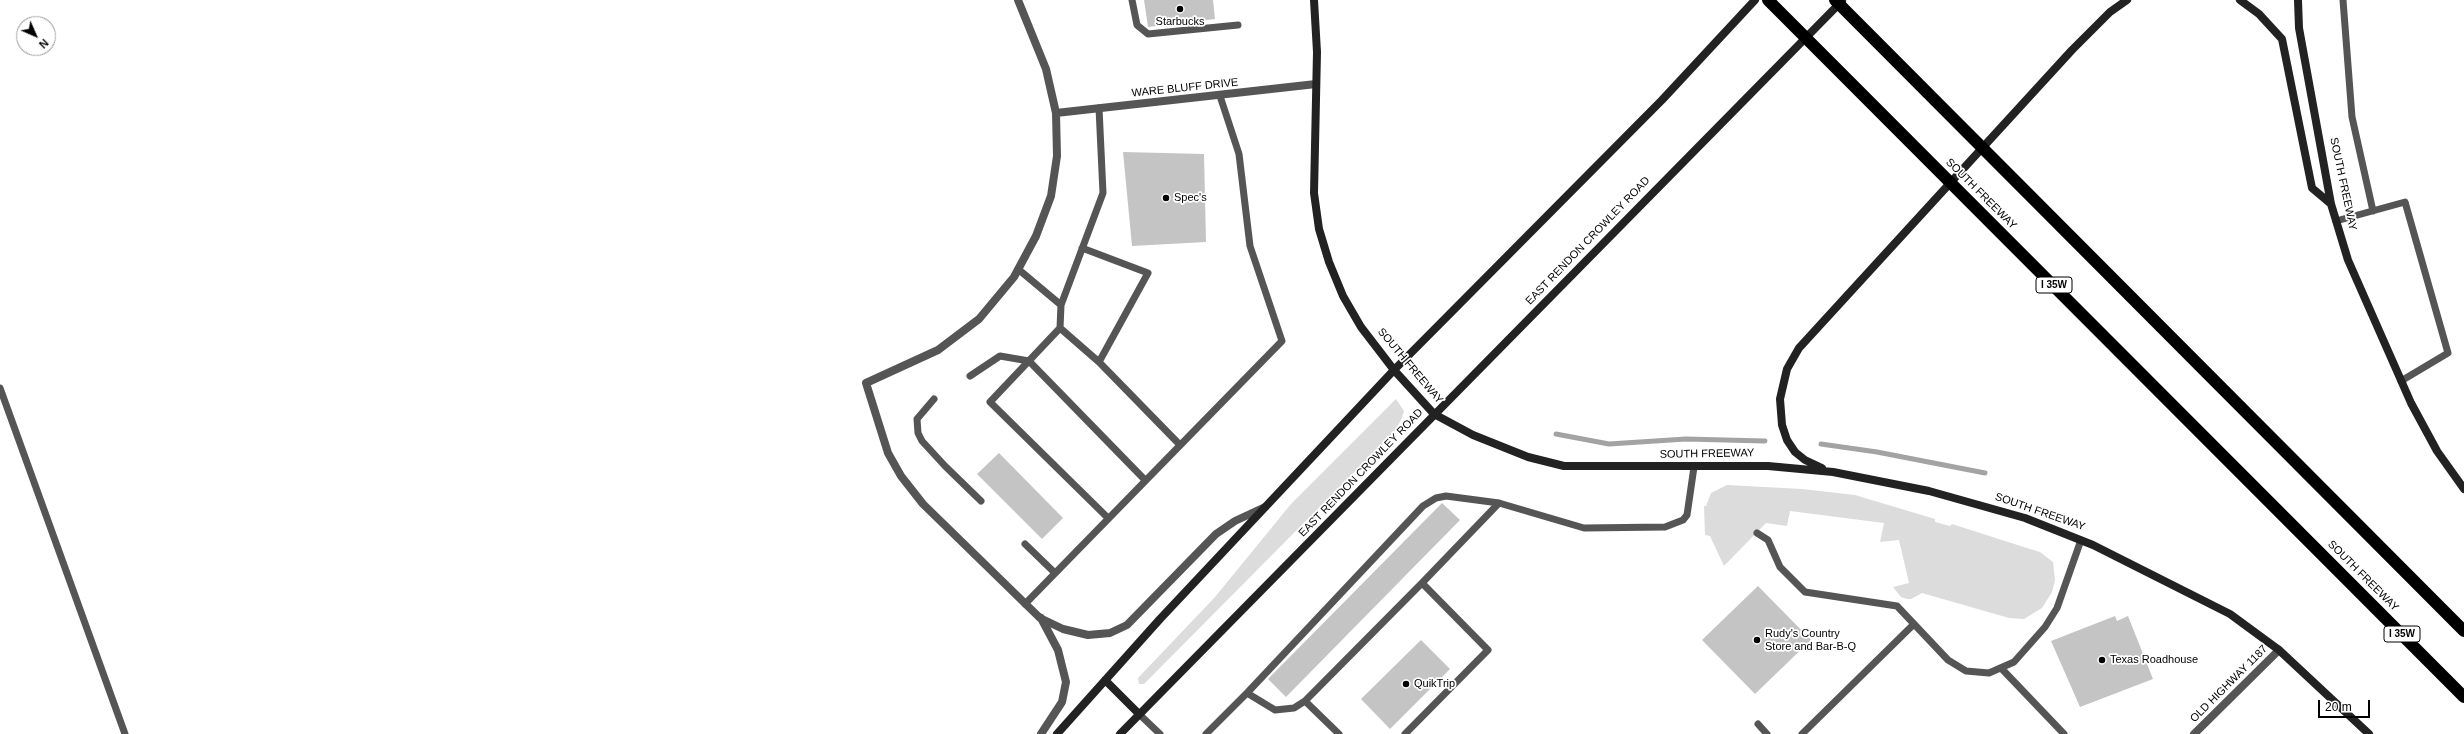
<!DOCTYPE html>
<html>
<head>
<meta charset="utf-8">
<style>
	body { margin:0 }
	#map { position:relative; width:2464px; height:734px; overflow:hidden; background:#fff; font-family:Arial,sans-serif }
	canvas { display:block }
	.north { position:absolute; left:16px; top:16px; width:40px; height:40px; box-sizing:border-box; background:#fff; border:1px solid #999; border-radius:50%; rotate:135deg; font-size:11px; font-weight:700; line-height:16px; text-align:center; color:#000 }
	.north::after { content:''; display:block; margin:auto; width:14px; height:18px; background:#000; clip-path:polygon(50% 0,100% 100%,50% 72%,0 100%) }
	.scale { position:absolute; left:2318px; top:700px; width:52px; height:18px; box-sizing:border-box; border:2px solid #000; border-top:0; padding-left:5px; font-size:12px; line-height:14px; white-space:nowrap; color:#000; -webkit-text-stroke:3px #fff; paint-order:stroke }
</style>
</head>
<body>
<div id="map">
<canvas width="2464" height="734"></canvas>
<div class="north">N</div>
<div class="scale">20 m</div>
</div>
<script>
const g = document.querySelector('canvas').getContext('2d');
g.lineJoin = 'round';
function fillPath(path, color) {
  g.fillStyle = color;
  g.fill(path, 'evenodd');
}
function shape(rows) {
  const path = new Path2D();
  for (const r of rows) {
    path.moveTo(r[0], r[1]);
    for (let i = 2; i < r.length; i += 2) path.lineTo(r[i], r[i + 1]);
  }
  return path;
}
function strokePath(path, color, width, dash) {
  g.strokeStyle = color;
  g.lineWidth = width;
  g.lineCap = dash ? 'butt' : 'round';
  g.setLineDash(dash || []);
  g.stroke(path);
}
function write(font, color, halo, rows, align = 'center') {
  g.font = font + ' Arial,sans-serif';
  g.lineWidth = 3.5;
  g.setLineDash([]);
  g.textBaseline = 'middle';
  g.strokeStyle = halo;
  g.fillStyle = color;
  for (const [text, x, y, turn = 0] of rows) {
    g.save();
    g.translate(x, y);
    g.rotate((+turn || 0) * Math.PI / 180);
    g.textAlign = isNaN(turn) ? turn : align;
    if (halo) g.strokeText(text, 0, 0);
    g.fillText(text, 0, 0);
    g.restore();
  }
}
const green = shape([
	[1396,399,1404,411,1401,420,1395,431,1144,684,1139,684,1138,678,1215,597,1291,504],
	[1727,485,1802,489,1855,495,1935,519,1935,522,1950,526,1952,524,2030,549,2040,552,2053,562,2055,580,2052,592,2042,608,2024,619,2009,618,1922,593,1911,599,1907,599,1901,597,1893,587,1909,583,1899,540,1880,542,1884,523,1790,511,1787,526,1766,523,1724,566,1710,536,1705,535,1704,506,1706,506,1711,493]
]);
const stream = shape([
	[1556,434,1609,444,1686,439,1765,441],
	[1821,444,1877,452,1985,473]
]);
const building = shape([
	[1144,0,1213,0,1215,19,1148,27],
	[1123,152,1204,154,1206,242,1132,246],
	[999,453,1063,518,1042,539,977,474],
	[1442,503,1460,520,1286,697,1268,679],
	[1758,586,1811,640,1755,694,1702,640],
	[2115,616,2117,621,2128,616,2153,679,2080,707,2051,641],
	[1421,640,1450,669,1390,729,1361,699]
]);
const service = shape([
	[1132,0,1137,25,1148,34,1238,25],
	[2343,0,2352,117,2373,211],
	[2336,221,2405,202,2448,353,2401,381],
	[1018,269,1061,305,1060,328,1099,362,1148,273,1082,248],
	[1061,305,1103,193,1099,108],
	[1060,328,990,402,1108,518],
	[1099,362,1180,445],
	[970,376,1000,356,1029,361,1145,480],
	[0,388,125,734],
	[934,399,917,419,918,433,922,441,945,466,981,501],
	[1757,533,1768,540,1780,567,1805,592,1897,606,1948,660,1966,671,1989,673,2014,662,2045,627,2057,608,2081,540],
	[1025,544,1055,573],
	[1025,604,1282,341,1250,246,1239,154,1220,96],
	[2001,668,2064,734],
	[1247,693,1423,506,1436,498,1446,496,1499,503],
	[1305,701,1422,583],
	[1139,714,1160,734],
	[1758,724,1767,734],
	[1206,734,1247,693,1275,710,1294,708,1305,701,1339,734],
	[1405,734,1488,650,1422,583,1499,503,1584,528,1665,527,1683,520,1687,515,1694,467],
	[1802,734,1914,624]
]);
const minor = shape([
	[1018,0,1046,69,1056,113,1057,156,1051,196,1036,236,1014,277,979,319,938,350,866,383,888,453,901,476,923,504,1040,618,1063,629,1088,635,1110,633,1127,625,1216,534,1235,521,1265,507],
	[1056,113,1316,84],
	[1041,618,1058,650,1066,682,1062,702,1041,734]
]);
const tertiary = shape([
	[2194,734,2279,650]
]);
const secondary = shape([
	[1314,0,1317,52,1314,193,1319,229,1329,262,1343,296,1361,327,1394,370,1434,414,1473,435,1528,457,1564,466,1768,466,1833,472,1929,491,2025,518,2093,545,2230,614,2279,650,2369,734],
	[2240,0,2259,14,2282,39,2312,188,2331,204],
	[2298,0,2299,28,2331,204,2348,260,2411,403,2437,451,2464,489],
	[1822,468,1805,460,1795,452,1787,440,1782,425,1780,399,1787,369,1799,348,2072,50,2110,12,2127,0],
	[1105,680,1139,714],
	[1057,734,1160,619,1394,370,1662,100,1755,0],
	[1120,734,1842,1]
]);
const motorway = shape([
	[1768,0,2464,697],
	[1835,0,2464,631]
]);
const markers = [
	[1180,9,4,"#000"],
	[1166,198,4,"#000"],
	[1757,640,4,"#000"],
	[2102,660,4,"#000"],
	[1406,684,4,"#000"]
];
const shields = [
	[2054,285,36],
	[2402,634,36]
];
const shieldNames = [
	["I 35W",2054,285],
	["I 35W",2402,634]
];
const poiNames = [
	["Starbucks",1180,22,"center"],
	["Spec's",1174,198],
	["Rudy's Country",1765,634],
	["Store and Bar-B-Q",1765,647],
	["Texas Roadhouse",2110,660],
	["QuikTrip",1414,684]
];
const streetNames = [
	["WARE BLUFF DRIVE",1185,88,-6],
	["SOUTH FREEWAY",2343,184,78],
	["SOUTH FREEWAY",1981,194,45],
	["EAST RENDON CROWLEY ROAD",1588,241,-46],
	["SOUTH FREEWAY",1410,366,50],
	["SOUTH FREEWAY",1707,454,-1],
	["EAST RENDON CROWLEY ROAD",1361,473,-46],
	["SOUTH FREEWAY",2040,512,19],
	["SOUTH FREEWAY",2363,576,45],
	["OLD HIGHWAY 1187",2229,684,-45]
];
fillPath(green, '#dcdcdc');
strokePath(stream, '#a3a3a3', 5);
fillPath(building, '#c4c4c4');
strokePath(service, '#555', 7);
strokePath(minor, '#555', 8);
strokePath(tertiary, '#555', 8);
strokePath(secondary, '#222', 8);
strokePath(motorway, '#000', 12);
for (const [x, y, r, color] of markers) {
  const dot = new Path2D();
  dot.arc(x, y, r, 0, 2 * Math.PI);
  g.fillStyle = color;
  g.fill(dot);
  strokePath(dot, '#fff', 1.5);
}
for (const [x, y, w] of shields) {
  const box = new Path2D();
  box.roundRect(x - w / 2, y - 8, w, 16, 3);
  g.fillStyle = '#fff';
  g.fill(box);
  strokePath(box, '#000', 1);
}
write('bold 10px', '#000', null, shieldNames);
write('11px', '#000', '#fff', poiNames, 'left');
write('11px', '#000', '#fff', streetNames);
</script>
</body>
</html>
